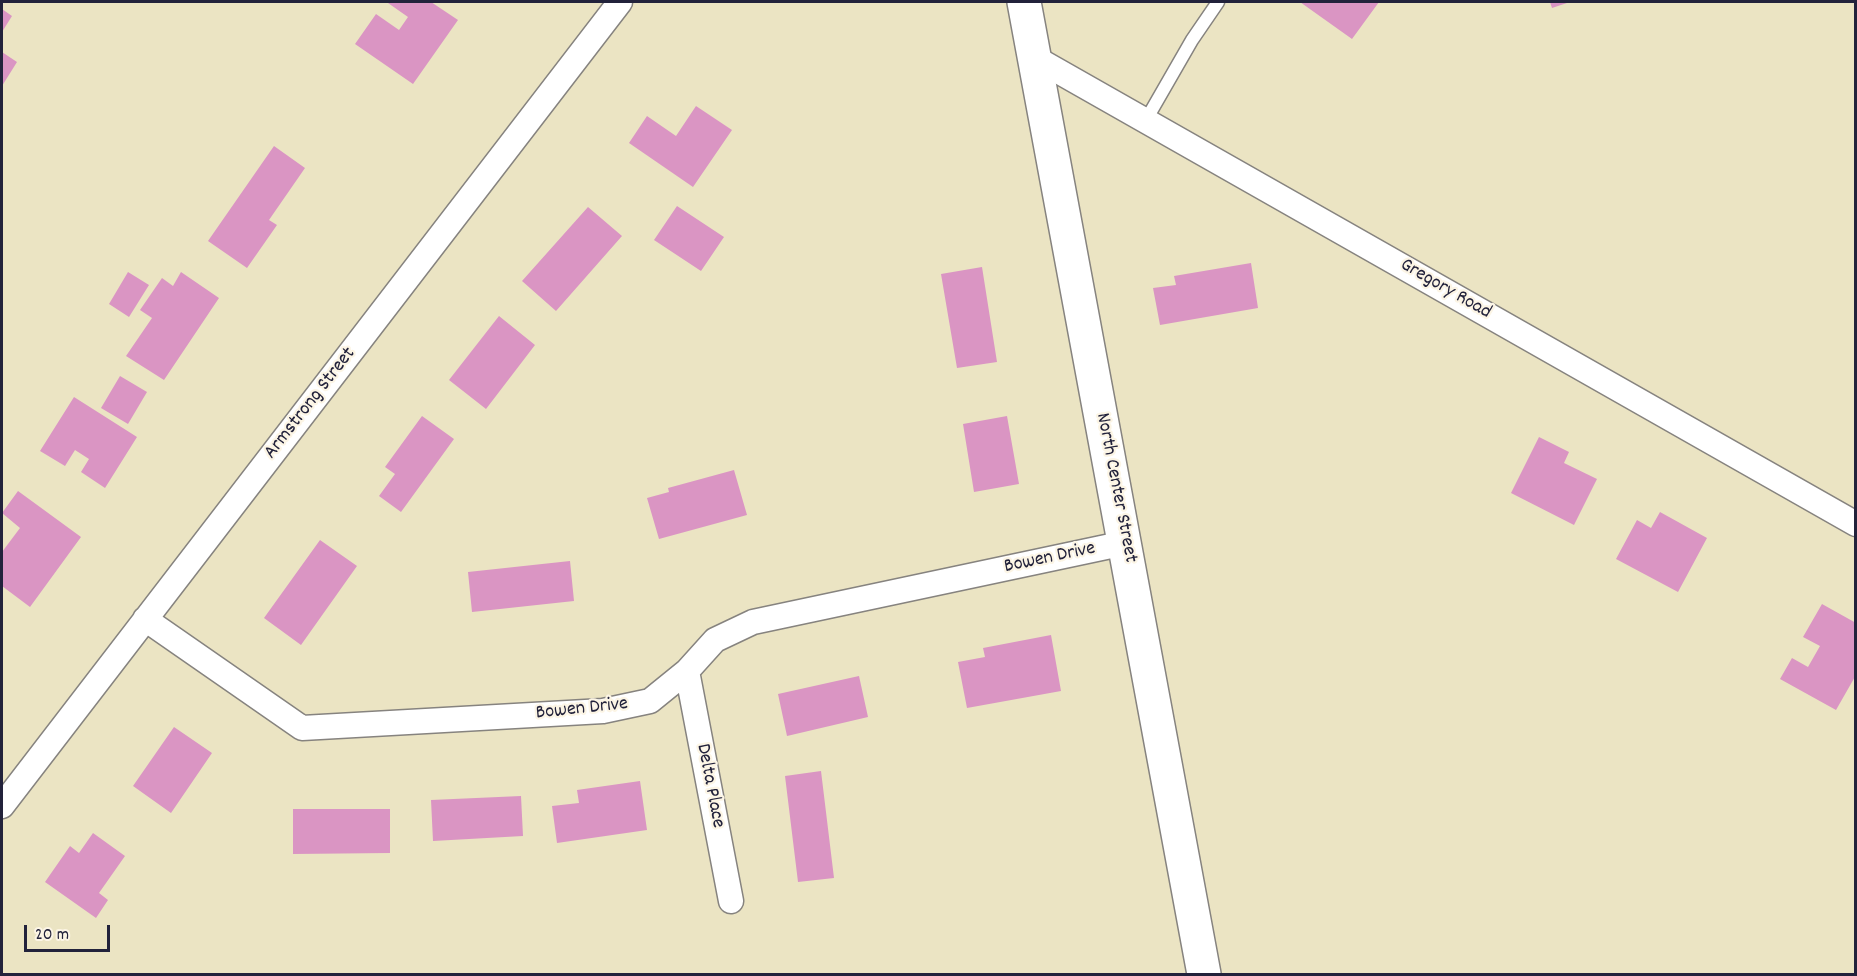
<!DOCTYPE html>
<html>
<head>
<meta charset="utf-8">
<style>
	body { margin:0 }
	#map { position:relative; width:1857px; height:976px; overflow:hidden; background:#ebe4c3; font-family:Dekko,sans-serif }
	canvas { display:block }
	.frame { position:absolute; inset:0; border:3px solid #22223b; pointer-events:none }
	.scale { position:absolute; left:24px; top:925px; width:86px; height:27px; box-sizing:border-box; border:3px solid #22223b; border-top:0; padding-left:8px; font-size:18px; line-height:21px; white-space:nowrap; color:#22223b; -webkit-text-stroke:4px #fcf5e5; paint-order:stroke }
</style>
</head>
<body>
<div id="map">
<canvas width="1857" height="976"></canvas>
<div class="frame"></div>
<div class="scale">20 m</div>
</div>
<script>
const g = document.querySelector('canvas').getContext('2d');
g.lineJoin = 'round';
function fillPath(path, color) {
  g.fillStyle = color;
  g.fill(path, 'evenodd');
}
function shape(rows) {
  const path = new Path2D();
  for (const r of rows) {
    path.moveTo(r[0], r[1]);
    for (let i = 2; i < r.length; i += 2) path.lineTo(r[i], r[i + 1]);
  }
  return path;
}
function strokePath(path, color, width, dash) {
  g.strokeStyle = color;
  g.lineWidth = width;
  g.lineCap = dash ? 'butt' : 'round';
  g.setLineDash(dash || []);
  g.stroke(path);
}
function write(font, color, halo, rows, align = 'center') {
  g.font = font + ' Dekko,sans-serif';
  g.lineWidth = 4.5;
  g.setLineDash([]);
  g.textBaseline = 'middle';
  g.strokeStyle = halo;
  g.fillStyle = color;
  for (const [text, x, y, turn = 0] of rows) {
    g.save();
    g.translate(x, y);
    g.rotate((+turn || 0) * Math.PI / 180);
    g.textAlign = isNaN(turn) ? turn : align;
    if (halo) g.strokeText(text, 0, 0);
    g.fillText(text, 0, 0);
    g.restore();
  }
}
const building = shape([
	[390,2,431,2,458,20,413,84,355,44,376,14,399,30,408,17,388,3],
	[1300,2,1379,2,1352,39],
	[1550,2,1570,2,1552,8],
	[2,9,12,16,2,32],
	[2,52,17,62,2,86],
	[696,106,732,130,693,187,629,143,647,116,676,136],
	[274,146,305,168,269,220,277,225,247,268,208,241],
	[677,206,724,237,701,271,654,240],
	[588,207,622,236,556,311,522,281],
	[1251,263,1258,308,1160,325,1153,288,1176,285,1174,276],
	[982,267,997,362,957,368,941,274],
	[128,272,149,285,129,317,109,304],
	[181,272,219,298,164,380,126,356,152,318,140,310,162,278,173,286],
	[499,316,535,345,486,409,449,380],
	[120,376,147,392,128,424,101,408],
	[74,397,137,437,105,488,81,472,89,459,75,450,65,466,40,451],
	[422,416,454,439,401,512,379,496,395,474,385,467],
	[1007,416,1019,484,974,492,963,424],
	[1539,437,1569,452,1564,463,1597,479,1574,525,1511,493],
	[734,470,747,515,659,539,647,498,669,492,668,488],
	[18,491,81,537,30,607,2,586,2,552,20,528,2,513],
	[1660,512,1707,538,1678,592,1616,559,1637,520,1651,528],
	[320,540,357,566,301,645,264,618],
	[570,561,574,601,472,612,468,572],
	[1822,604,1856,623,1856,675,1836,710,1780,679,1792,658,1808,667,1820,646,1803,637],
	[1051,635,1061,691,967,708,958,662,985,657,983,648],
	[859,676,868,717,787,736,778,694],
	[174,727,212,753,171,813,133,786],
	[821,771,834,878,798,882,785,776],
	[640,781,647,830,557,843,552,806,579,803,577,790],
	[521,796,523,836,433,841,431,800],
	[293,809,390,809,390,853,293,854],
	[93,833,125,856,99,893,108,900,96,918,45,882,70,846,79,853]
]);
const service = shape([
	[1146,120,1192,40,1218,2]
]);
const minor = shape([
	[1035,58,1856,524],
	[145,619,302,728,603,711,650,701,687,671,715,640,753,622,1125,543],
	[687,671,731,901],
	[2,806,620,2]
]);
const secondary = shape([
	[1024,2,1204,974]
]);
const streetNames = [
	["Gregory Road",1445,290,30],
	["Armstrong Street",311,404,-52],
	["North Center Street",1115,488,79],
	["Bowen Drive",1050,559,-12],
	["Bowen Drive",582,710,-6],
	["Delta Place",709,786,79]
];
fillPath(building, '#da95c3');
strokePath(service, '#86837f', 15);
strokePath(minor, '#86837f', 27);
strokePath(secondary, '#86837f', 36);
strokePath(service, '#fff', 12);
strokePath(minor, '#fff', 24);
strokePath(secondary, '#fff', 33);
write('20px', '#22223b', '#fcf5e5', streetNames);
</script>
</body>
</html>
